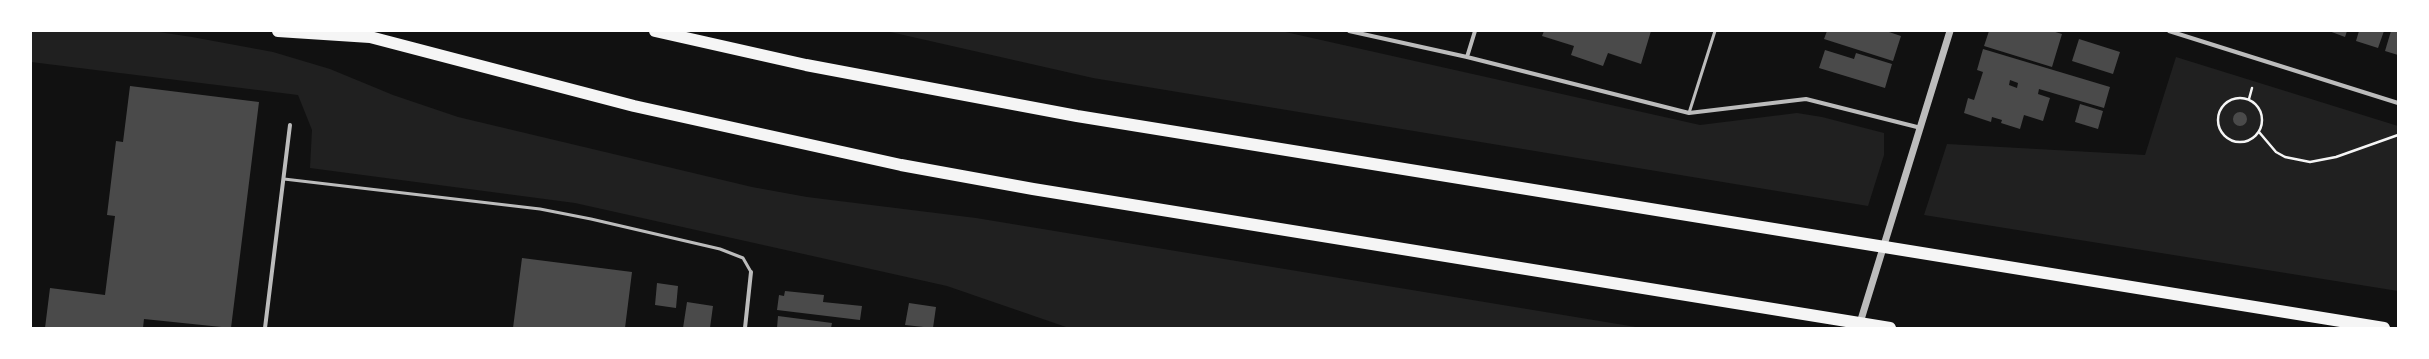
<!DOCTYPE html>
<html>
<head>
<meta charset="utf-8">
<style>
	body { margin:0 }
	#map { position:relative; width:2429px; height:359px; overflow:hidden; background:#111; font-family:Helvetica,sans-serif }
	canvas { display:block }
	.frame { position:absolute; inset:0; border:32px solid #fff; pointer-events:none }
</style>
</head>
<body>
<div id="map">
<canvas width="2429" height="359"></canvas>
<div class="frame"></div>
</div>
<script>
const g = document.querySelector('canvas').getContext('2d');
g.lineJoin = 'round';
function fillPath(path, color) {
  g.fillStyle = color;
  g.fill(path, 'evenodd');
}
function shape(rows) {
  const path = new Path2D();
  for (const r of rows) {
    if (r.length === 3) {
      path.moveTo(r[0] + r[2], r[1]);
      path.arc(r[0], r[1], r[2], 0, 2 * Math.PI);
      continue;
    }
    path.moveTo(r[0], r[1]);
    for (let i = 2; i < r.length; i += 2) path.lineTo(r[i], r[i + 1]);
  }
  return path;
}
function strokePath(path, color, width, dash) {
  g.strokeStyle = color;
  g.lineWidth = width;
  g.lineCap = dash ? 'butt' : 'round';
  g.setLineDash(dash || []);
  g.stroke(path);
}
const green = shape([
	[31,31,152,31,192,37,273,52,330,69,393,95,458,117,752,187,807,197,976,218,1642,328,1069,328,947,286,575,203,310,168,312,130,298,95,31,62],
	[886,31,1281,31,1700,125,1797,113,1822,117,1884,133,1884,155,1868,206,1093,78],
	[2176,57,2398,126,2398,291,1924,215,1947,144,2145,155]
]);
const building = shape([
	[1544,31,1651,31,1641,64,1608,53,1603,66,1571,55,1574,46,1542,36],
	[1827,31,1886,31,1901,36,1893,61,1824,39],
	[1989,31,2052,31,2062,34,2052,67,1984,46],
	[2329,31,2347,31,2345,37],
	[2359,31,2384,31,2378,48,2356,41],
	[2391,31,2398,31,2398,55,2385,51],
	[2079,39,2120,52,2113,74,2072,61],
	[1983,49,2110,87,2104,108,2039,89,2038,94,2050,98,2043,121,2024,115,2020,129,2001,123,2002,120,1992,117,1991,122,1964,113,1968,98,1974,100,1983,72,1977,70],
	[2010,80,2018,83,2017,88,2009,85],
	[1825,50,1854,59,1856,53,1892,64,1885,88,1819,68],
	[130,86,259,102,231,328,144,319,143,328,45,328,50,288,105,295,115,216,107,215,116,141,123,142],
	[2080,104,2103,111,2098,129,2075,122],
	[2240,119,7],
	[522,258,632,272,625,328,513,328],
	[657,283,678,286,676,308,655,305],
	[785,291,824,295,823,302,862,306,860,320,777,310,779,295,784,296],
	[687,302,713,306,710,328,683,328],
	[909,303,936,307,933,328,905,325],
	[778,316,832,323,831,328,777,328]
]);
const path = shape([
	[2240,120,22],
	[2249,99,2252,88],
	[2259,132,2276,152,2285,157,2310,162,2336,157,2398,135]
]);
const service = shape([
	[1689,113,1715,31],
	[284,179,540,209,591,219,720,249,743,258,751,272]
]);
const minor = shape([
	[1349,31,1467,57,1689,113,1806,99,1921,128],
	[2169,31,2398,103],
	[1467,57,1475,31],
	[265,328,290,125],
	[745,328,751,272]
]);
const tertiary = shape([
	[1859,326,1950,31]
]);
const motorway = shape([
	[278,31,370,37,634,106,901,165,1033,189,1890,328],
	[655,31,806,65,1077,116,2384,328]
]);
fillPath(green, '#202020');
fillPath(building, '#4a4a4a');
strokePath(path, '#f5f5f5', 2.5);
strokePath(service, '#bcbcbc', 3);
strokePath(minor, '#bcbcbc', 4);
strokePath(tertiary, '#bcbcbc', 7);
strokePath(motorway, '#f5f5f5', 12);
</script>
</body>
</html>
